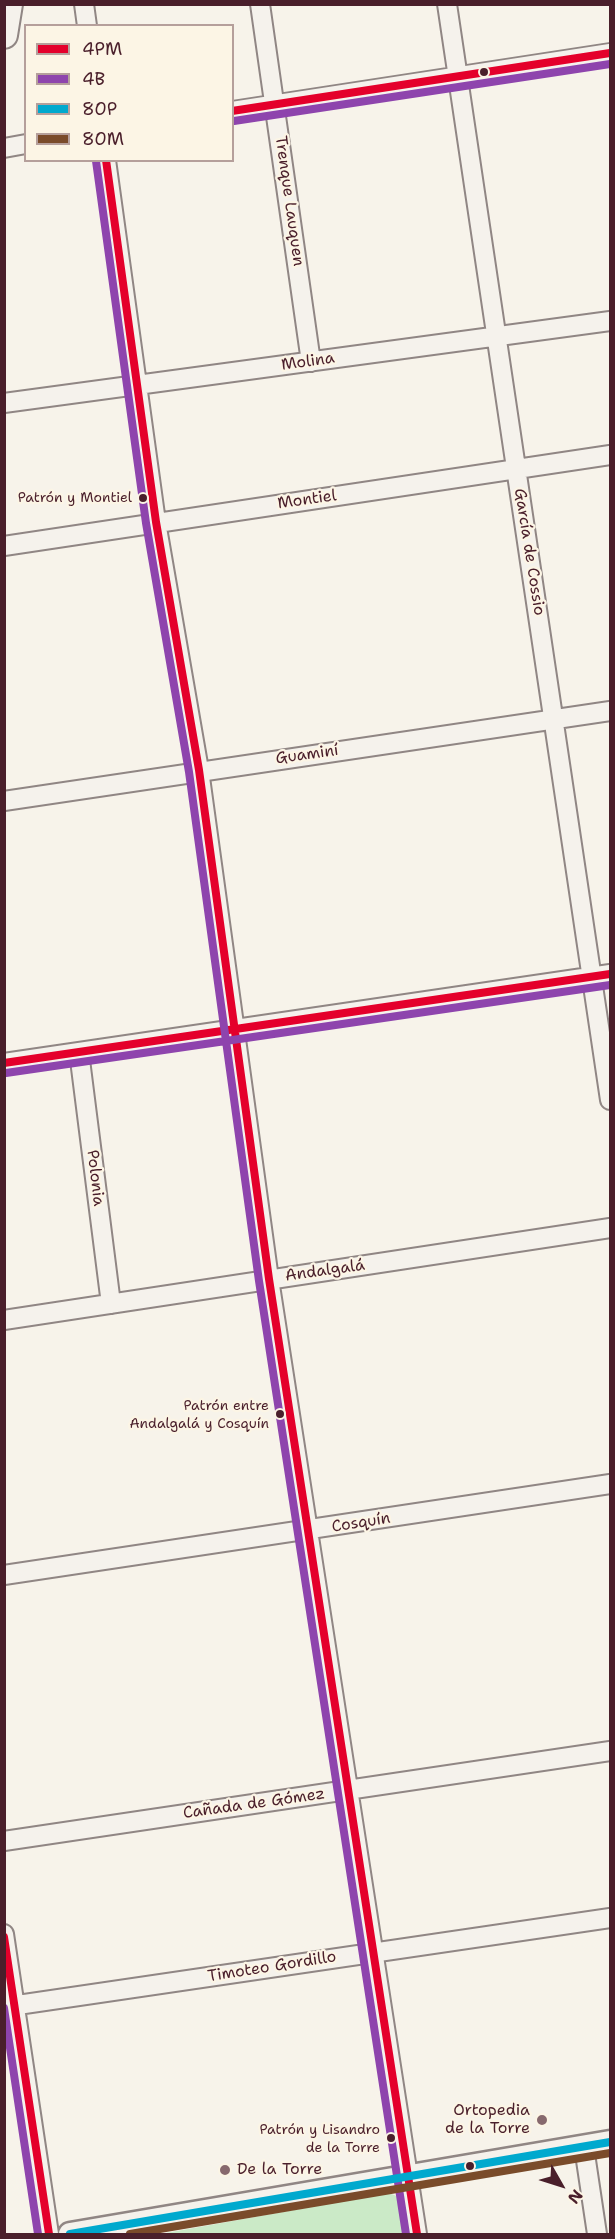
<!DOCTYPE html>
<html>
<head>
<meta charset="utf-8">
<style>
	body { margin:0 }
	#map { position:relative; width:615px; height:2239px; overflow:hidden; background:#f7f3ea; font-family:"Shantell Sans",sans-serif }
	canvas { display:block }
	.frame { position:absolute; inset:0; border:6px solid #4a1f2b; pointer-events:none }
	.legend { position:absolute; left:24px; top:24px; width:210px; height:138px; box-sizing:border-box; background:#fcf5e5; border:2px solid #b59f9b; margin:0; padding:8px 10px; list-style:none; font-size:18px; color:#4a1f2b }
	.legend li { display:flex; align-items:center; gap:12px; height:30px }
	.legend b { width:30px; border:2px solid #b59f9b }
	.north { position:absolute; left:531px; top:2155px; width:60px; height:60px; -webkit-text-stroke:4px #fcf5e5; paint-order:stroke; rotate:129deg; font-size:16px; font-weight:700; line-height:24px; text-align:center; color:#4a1f2b }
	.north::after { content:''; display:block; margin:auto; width:21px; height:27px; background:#4a1f2b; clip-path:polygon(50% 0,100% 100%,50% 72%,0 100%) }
</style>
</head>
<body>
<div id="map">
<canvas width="615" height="2239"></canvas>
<div class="frame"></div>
<ul class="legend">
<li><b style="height:8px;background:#e4002b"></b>4PM</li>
<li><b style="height:8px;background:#8e44ad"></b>4B</li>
<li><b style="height:8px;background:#00a9ce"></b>80P</li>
<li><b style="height:8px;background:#7a4b2a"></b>80M</li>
</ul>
<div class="north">N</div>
</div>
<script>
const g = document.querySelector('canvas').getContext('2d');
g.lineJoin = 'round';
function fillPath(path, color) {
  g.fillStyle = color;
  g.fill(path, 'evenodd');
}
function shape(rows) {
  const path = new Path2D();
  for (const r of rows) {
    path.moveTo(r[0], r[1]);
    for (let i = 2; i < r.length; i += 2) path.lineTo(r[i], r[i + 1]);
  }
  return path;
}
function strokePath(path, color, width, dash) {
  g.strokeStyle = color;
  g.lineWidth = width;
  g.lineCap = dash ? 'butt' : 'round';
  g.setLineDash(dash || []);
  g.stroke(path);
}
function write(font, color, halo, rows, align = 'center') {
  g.font = font + ' "Shantell Sans",sans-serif';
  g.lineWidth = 4.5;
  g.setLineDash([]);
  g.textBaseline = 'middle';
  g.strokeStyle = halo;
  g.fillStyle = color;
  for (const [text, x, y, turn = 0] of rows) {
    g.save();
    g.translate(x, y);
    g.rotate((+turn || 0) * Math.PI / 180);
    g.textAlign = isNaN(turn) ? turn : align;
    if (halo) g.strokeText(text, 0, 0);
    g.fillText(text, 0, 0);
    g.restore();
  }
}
const green = shape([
	[389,2193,399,2197,403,2205,407,2234,160,2234]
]);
const minor = shape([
	[84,4,87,26],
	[260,4,311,362],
	[447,4,610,1100],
	[232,111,610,53],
	[4,148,26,144],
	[106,160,156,522,199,770,269,1279,417,2234],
	[4,403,610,321],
	[4,546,610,455],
	[4,801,610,711],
	[79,1052,111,1304],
	[4,1063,610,974],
	[4,1320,610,1228],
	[4,1575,610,1484],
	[4,1841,610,1751],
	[4,1934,49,2234],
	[4,2007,610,1918],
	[584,2147,597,2234]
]);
const tertiary = shape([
	[70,2234,610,2142]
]);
const secondary = shape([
	[4,35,9,4]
]);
const bus1 = shape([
	[232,111,610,53],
	[106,160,156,522,199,770,269,1279,417,2234],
	[4,1063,610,974],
	[4,1937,49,2234]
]);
const bus2 = shape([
	[234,121,610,64],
	[96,161,146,523,189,772,259,1281,406,2234],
	[6,1073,610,985],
	[4,2008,38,2234]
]);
const bus3 = shape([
	[70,2234,610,2142]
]);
const bus4 = shape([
	[130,2234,610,2153]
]);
const markers = [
	[484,72,5,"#4a1f2b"],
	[143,498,5,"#4a1f2b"],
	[280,1414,5,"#4a1f2b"],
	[542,2120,6,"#87696e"],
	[391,2138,5,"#4a1f2b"],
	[470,2166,5,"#4a1f2b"],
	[225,2170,6,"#87696e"]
];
const busNames = [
	["Patrón y Montiel",132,498],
	["Patrón entre",269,1406],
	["Andalgalá y Cosquín",269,1424],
	["Patrón y Lisandro",380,2130],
	["de la Torre",380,2148]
];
const streetNames = [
	["Trenque Lauquen",289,201,82],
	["Molina",308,362,-8],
	["Montiel",307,500,-8],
	["García de Cossio",529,552,81],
	["Guaminí",307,755,-8],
	["Polonia",95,1178,83],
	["Andalgalá",325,1271,-8],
	["Cosquín",361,1523,-9],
	["Cañada de Gómez",254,1804,-8],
	["Timoteo Gordillo",272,1967,-9]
];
const poiNames = [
	["Ortopedia",530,2111],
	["de la Torre",530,2129],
	["De la Torre",237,2170,"left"]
];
fillPath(green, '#cbeac7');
strokePath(minor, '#908684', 22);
strokePath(tertiary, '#908684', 27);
strokePath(secondary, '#908684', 30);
strokePath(minor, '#f5f2ec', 18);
strokePath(tertiary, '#f5f2ec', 22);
strokePath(secondary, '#f5f2ec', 26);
strokePath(bus1, '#e4002b', 8);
strokePath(bus2, '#8e44ad', 8);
strokePath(bus3, '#00a9ce', 8);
strokePath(bus4, '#7a4b2a', 8);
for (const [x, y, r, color] of markers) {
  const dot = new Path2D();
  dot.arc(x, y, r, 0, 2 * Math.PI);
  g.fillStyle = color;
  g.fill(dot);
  strokePath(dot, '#fcf5e5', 2);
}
write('14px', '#4a1f2b', '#fcf5e5', busNames, 'right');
write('16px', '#4a1f2b', '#fcf5e5', streetNames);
write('16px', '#4a1f2b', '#fcf5e5', poiNames, 'right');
</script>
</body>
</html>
